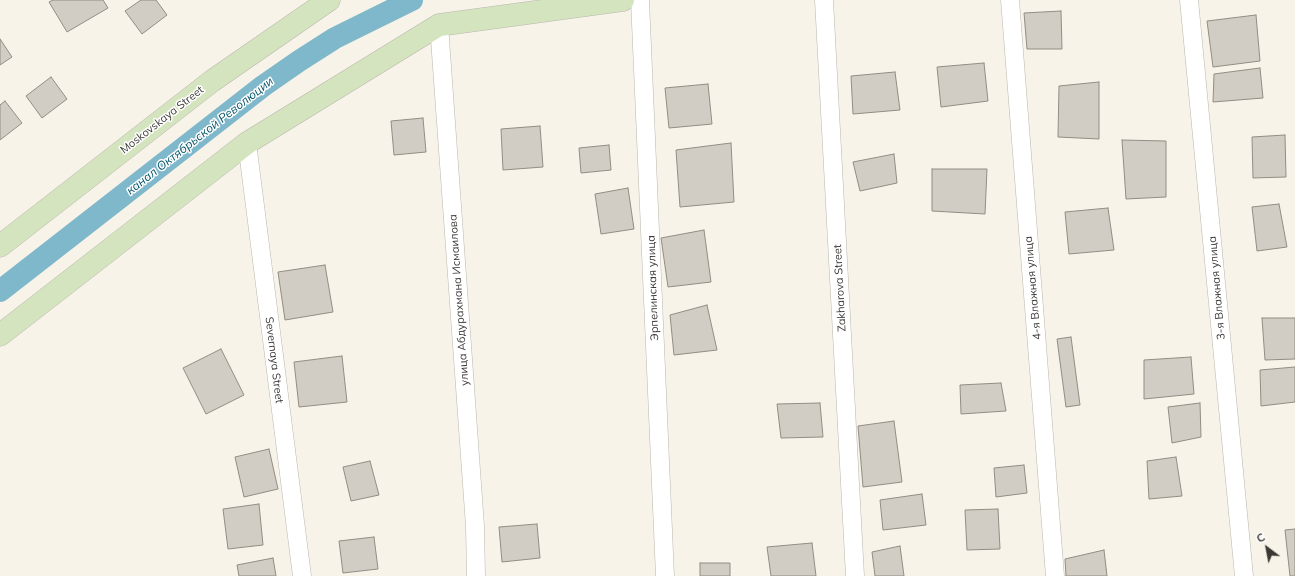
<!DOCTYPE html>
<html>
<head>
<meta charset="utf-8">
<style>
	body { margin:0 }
	#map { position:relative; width:1295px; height:576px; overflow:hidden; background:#f7f3e9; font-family:Mulish,sans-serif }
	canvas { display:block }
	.north { position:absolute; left:1247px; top:528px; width:40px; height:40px; -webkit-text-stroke:3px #fff; paint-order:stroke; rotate:328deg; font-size:11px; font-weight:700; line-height:16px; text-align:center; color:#3a3835 }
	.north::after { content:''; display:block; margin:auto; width:14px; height:18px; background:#3a3835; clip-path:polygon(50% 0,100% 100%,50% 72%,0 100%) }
</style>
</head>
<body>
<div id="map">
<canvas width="1295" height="576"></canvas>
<div class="north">С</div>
</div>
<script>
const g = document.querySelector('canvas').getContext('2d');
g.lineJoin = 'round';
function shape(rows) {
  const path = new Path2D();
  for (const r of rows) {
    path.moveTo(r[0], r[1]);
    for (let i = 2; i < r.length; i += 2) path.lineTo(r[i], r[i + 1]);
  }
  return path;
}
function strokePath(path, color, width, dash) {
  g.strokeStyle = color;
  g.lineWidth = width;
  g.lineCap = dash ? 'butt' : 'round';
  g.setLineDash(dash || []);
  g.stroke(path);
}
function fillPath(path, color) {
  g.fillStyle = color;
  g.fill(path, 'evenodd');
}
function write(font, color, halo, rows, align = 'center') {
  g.font = font + ' Mulish,sans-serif';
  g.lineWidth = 3;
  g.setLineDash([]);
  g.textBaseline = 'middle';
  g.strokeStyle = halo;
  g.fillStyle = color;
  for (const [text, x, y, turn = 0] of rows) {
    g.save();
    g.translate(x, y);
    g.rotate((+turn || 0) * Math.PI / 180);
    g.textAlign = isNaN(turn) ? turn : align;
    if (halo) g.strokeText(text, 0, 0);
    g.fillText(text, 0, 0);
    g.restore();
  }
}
const canal = shape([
	[0,291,263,86,299,61,335,38,412,0]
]);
const building = shape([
	[53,0,103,0,108,8,67,32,49,2,53,0],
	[141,0,156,0,167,15,142,34,125,11,141,0],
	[1061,11,1062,49,1027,49,1024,13,1061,11],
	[1256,15,1260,61,1213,67,1207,21,1256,15],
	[0,39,12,57,0,65,0,39],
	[984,63,988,101,941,107,937,67,984,63],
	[1260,68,1263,98,1213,102,1214,74,1260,68],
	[895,72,900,110,853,114,851,76,895,72],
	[51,77,67,99,42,118,26,96,51,77],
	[1099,82,1099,139,1058,137,1059,86,1099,82],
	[708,84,712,124,669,128,665,88,708,84],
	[5,101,22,123,0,140,0,105,5,101],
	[423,118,426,152,394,155,391,121,423,118],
	[540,126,543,167,503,170,501,129,540,126],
	[1285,135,1286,177,1253,178,1252,137,1285,135],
	[1122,140,1166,141,1166,197,1126,199,1122,140],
	[731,143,734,202,680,207,676,150,731,143],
	[609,145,611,170,581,173,579,148,609,145],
	[894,154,897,183,860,191,853,162,894,154],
	[932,169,987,169,985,214,932,211,932,169],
	[628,188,634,229,601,234,595,194,628,188],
	[1279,204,1287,247,1257,251,1252,207,1279,204],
	[1108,208,1114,250,1069,254,1065,212,1108,208],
	[704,230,711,282,668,287,661,238,704,230],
	[325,265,333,312,285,320,278,272,325,265],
	[707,305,717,350,674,355,670,315,707,305],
	[1262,318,1295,318,1295,359,1265,360,1262,318],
	[1071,337,1080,405,1066,407,1057,339,1071,337],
	[221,349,244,395,206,414,183,368,221,349],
	[342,356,347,402,299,407,294,362,342,356],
	[1191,357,1194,394,1144,399,1144,360,1191,357],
	[1295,367,1295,402,1261,406,1260,370,1295,367],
	[1001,383,1006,411,961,414,960,385,1001,383],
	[820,403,823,437,781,438,777,404,820,403],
	[1200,403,1201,437,1172,443,1168,407,1200,403],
	[894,421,902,482,863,487,858,426,894,421],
	[269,449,278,489,244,497,235,457,269,449],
	[1176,457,1182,496,1149,499,1147,461,1176,457],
	[370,461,379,495,351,501,343,467,370,461],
	[1024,465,1027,493,996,497,994,468,1024,465],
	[922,494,926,525,883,530,880,500,922,494],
	[259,504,263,545,228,549,223,509,259,504],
	[998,509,1000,549,967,550,965,510,998,509],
	[537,524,540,558,502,562,499,527,537,524],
	[1295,529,1295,576,1290,576,1285,530,1295,529],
	[374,537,378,569,343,573,339,541,374,537],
	[812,543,816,576,771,576,767,547,812,543],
	[900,546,904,576,875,576,872,552,900,546],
	[1104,550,1107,576,1066,576,1065,559,1104,550],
	[273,558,276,576,239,576,237,565,273,558],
	[700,563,730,563,730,576,700,576,700,563]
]);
const minor = shape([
	[640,0,665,576],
	[824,0,855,576],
	[1010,0,1055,576],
	[1189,0,1244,576],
	[439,25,475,526,476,576],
	[247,143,302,576]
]);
const secondary = shape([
	[0,246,212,81,329,0],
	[0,335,247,143,439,25,623,0]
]);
const streetNames = [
	["Moskovskaya Street",162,120,-38],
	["Эрпелинская улица",653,288,-92],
	["Zakharova Street",840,288,-93],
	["4-я Влажная улица",1033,288,-95],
	["3-я Влажная улица",1217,288,-95],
	["улица Абдурахмана Исмаилова",459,300,-94],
	["Severnaya Street",274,360,83]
];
const waterNames = [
	["канал Октябрьской Революции",200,136,-38]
];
strokePath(canal, '#7fb7cb', 22);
fillPath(building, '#d1cdc4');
strokePath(building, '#918d84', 1);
strokePath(minor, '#bab6ad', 19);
strokePath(secondary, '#bab6ad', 23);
strokePath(minor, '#fff', 18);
strokePath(secondary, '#d4e4bf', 22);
write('11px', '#3a3835', '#fff', streetNames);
write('italic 12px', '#04556a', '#fff', waterNames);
</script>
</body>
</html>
